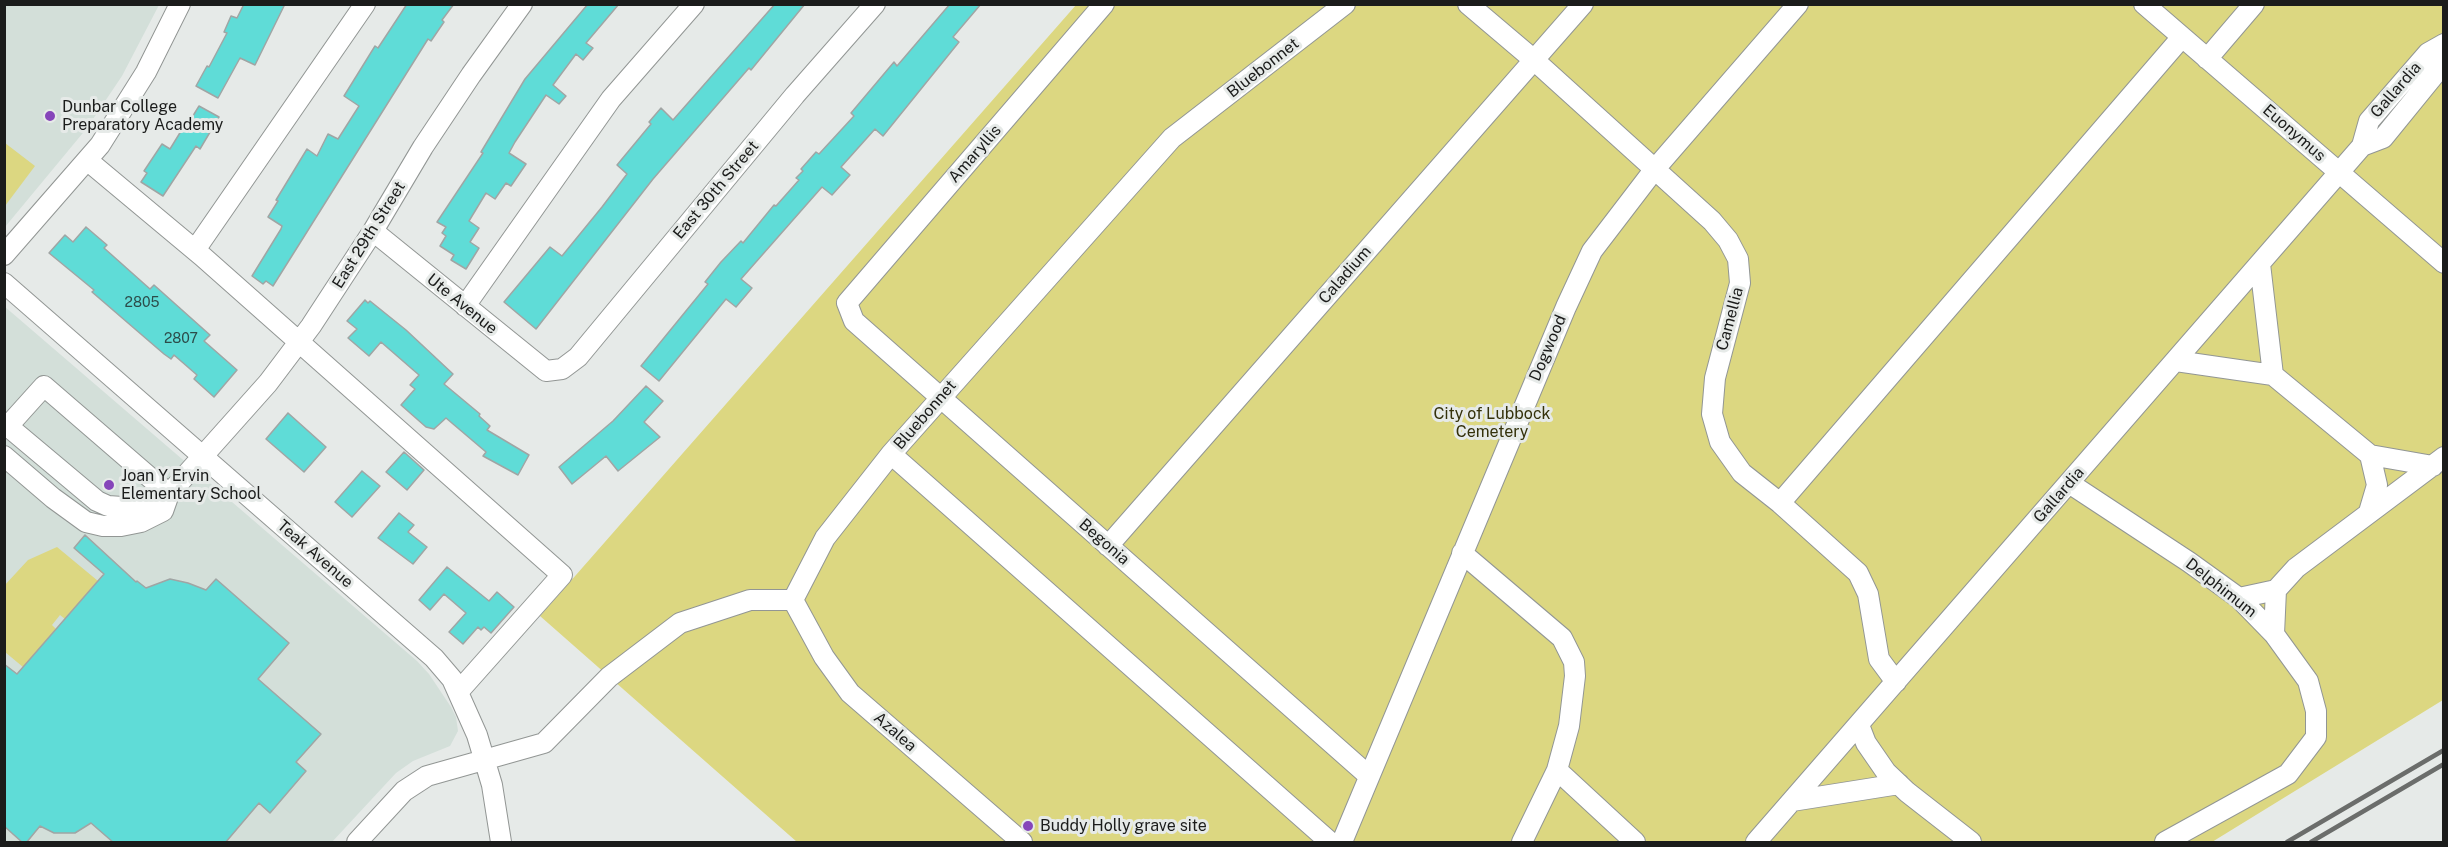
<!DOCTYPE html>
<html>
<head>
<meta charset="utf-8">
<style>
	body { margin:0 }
	#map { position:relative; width:2448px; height:847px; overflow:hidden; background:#e6eae8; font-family:"Public Sans",sans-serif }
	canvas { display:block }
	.frame { position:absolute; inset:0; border:6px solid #1b1c1b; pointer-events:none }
</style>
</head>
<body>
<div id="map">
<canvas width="2448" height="847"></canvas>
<div class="frame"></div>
</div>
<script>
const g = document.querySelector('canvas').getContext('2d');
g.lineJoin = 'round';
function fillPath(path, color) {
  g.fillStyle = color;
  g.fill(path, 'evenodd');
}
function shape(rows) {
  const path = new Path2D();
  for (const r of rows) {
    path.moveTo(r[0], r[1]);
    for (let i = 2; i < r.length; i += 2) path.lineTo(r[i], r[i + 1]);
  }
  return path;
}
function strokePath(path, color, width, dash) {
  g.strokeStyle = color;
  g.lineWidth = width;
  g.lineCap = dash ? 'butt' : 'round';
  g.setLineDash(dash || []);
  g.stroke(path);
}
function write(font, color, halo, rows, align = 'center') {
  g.font = font + ' "Public Sans",sans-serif';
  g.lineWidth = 6;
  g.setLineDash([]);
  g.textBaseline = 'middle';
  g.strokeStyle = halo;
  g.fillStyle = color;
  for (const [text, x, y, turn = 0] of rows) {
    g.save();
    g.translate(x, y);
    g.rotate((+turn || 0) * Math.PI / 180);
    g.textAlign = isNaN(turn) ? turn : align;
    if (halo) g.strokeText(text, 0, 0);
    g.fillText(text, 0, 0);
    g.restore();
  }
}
const built = shape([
	[5,5,159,5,122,76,87,128,5,227],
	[4,306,417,661,429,674,451,707,456,717,458,731,450,746,413,761,396,773,332,842,5,842]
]);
const green = shape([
	[1076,5,2443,5,2443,700,2212,842,797,842,540,616],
	[5,143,35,166,5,206],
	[57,547,98,581,65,619,60,615,52,625,56,629,23,667,5,652,4,586,28,560]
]);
const building = shape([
	[244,4,285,4,255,65,240,58,218,98,196,86,207,66,209,67,227,33,224,32,231,16,237,18,244,4],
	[407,4,454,4,442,20,444,22,431,41,428,39,273,286,266,281,263,284,252,276,281,229,282,226,268,217,278,201,276,200,307,149,317,156,328,134,338,139,359,106,344,96,375,46,378,48,407,4],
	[588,4,619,4,586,43,593,48,583,60,576,54,553,85,566,96,559,104,546,95,515,142,509,153,526,164,511,186,506,183,495,199,486,193,469,221,479,228,470,242,479,248,466,269,451,260,454,255,440,246,446,236,442,233,446,227,437,222,483,153,481,152,525,79,588,4],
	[775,4,805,4,751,70,749,68,653,179,536,329,504,302,550,247,562,256,602,207,627,174,617,165,651,124,649,122,661,108,673,120,775,4],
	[950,4,981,4,953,37,959,42,883,136,875,129,841,167,850,175,832,195,822,187,741,279,752,288,736,307,726,299,659,381,641,366,708,284,705,282,721,262,741,241,743,243,774,205,776,206,799,180,796,178,803,171,801,169,816,152,819,154,854,116,851,113,894,62,897,66,950,4],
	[199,106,219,117,200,149,196,146,163,196,141,182,147,173,144,171,162,144,170,149,186,123,188,124,199,106],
	[86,227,107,245,104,248,150,289,154,285,210,335,204,341,237,370,214,397,194,379,197,375,174,355,171,359,164,354,92,292,94,290,49,253,65,235,73,242,86,227],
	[365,300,368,303,370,301,406,330,453,374,444,384,480,414,479,416,490,426,487,430,529,455,518,475,483,456,486,452,446,418,434,429,426,427,401,405,415,389,410,385,419,375,381,342,369,356,348,338,357,329,347,321,365,300],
	[646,386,663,401,644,422,660,437,618,471,606,456,572,484,559,467,613,421,646,386],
	[288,413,326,447,304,472,266,439,288,413],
	[404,452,424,470,407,490,386,472,404,452],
	[362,471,380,486,352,517,335,502,362,471],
	[399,513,414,525,408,532,427,547,413,564,378,538,399,513],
	[85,535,136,582,137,581,146,588,170,579,188,583,206,590,216,579,289,643,258,679,321,734,296,762,306,771,270,813,259,803,225,843,114,843,91,823,75,833,54,833,40,826,26,843,23,843,4,826,4,664,17,674,104,574,74,548,85,535],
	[447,567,489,601,497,592,514,607,491,633,484,627,481,630,478,627,463,644,449,632,466,613,444,594,430,610,419,600,447,567]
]);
const minor = shape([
	[1104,4,847,303,854,321,1369,776],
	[1468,4,1534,60,1712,221,1728,240,1738,259,1740,283,1715,378,1712,414,1720,442,1742,473,1780,503,1858,573,1868,594,1879,659,1896,682],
	[2144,4,2444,263],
	[2207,59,2254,4],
	[2362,146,2383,138,2444,63],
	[87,160,202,256,562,575,458,692],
	[373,231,546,371,562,369,578,357,795,95,875,4],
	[195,250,365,4],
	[4,255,100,145,146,72,180,4],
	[2260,264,2273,375],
	[4,283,434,658,452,679,477,735,492,785,501,842],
	[465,306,611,99,694,4],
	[2176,361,2273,375,2370,455,2377,485,2369,512],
	[4,423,97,501,108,506,122,507,169,494],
	[8,426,44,386,169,494],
	[891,454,1330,842],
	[2370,455,2433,466],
	[4,456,53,498,86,522,103,526,121,526,141,522,163,511,169,494,268,383,311,326,373,231,423,147,471,75,522,4],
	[2069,483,2189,562,2239,598,2274,634,2308,681,2316,711,2316,737,2288,774,2165,842],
	[1780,503,2182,37],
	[1108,546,1583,4],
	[1462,553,1562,638,1574,662,1575,676,1569,726,1557,770,1522,842],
	[2239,598,2276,590],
	[793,600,824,657,850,693,1022,842],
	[2274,634,2276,590,2296,568,2444,457],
	[1859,725,1866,743,1886,772,1907,792,1971,842],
	[1557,770,1635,842],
	[1792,801,1899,784],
	[357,842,404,791,427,776,544,743,609,677,680,623,750,600,793,600,825,538,891,454,1172,138,1345,4],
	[1342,842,1566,307,1592,251,1654,170,1798,4],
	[1756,842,2362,146,2369,121,2428,53,2444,44]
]);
const rail = shape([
	[2287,842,2444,750],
	[2311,842,2444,764]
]);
const markers = [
	[50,116,6,"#8645ba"],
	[109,485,6,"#8645ba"],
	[1028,826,6,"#8645ba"]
];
const numberNames = [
	["2805",142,303],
	["2807",181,339]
];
const streetNames = [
	["Bluebonnet",1263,68,-38],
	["Gallardia",2396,90,-49],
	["Euonymus",2294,133,41],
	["Amaryllis",975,154,-49],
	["East 30th Street",716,190,-50],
	["East 29th Street",369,235,-58],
	["Caladium",1345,275,-49],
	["Ute Avenue",462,304,39],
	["Camellia",1730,319,-75],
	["Dogwood",1548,348,-67],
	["Bluebonnet",925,415,-49],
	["Gallardia",2059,495,-49],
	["Begonia",1104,542,41],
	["Teak Avenue",315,554,41],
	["Delphimum",2221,588,38],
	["Azalea",895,732,41]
];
const poiNames = [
	["Dunbar College",62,107],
	["Preparatory Academy",62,125],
	["Joan Y Ervin",121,476],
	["Elementary School",121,494],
	["Buddy Holly grave site",1040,826]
];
const parkNames = [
	["City of Lubbock",1492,414],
	["Cemetery",1492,432]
];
fillPath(built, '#d3dfd9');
fillPath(green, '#dcd781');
fillPath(building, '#5fdcd7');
strokePath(building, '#a0a5a4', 1.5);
strokePath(minor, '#929694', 22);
strokePath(minor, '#fff', 20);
strokePath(rail, '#6b6d6b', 4.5);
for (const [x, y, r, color] of markers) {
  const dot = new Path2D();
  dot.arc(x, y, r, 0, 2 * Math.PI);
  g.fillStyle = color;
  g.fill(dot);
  strokePath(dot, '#e6eae8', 2);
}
write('14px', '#2c4c4a', null, numberNames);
write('16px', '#1b1c1b', '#e6eae8', streetNames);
write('16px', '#1b1c1b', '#e6eae8', poiNames, 'left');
write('16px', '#34310a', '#e6eae8', parkNames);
</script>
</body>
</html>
